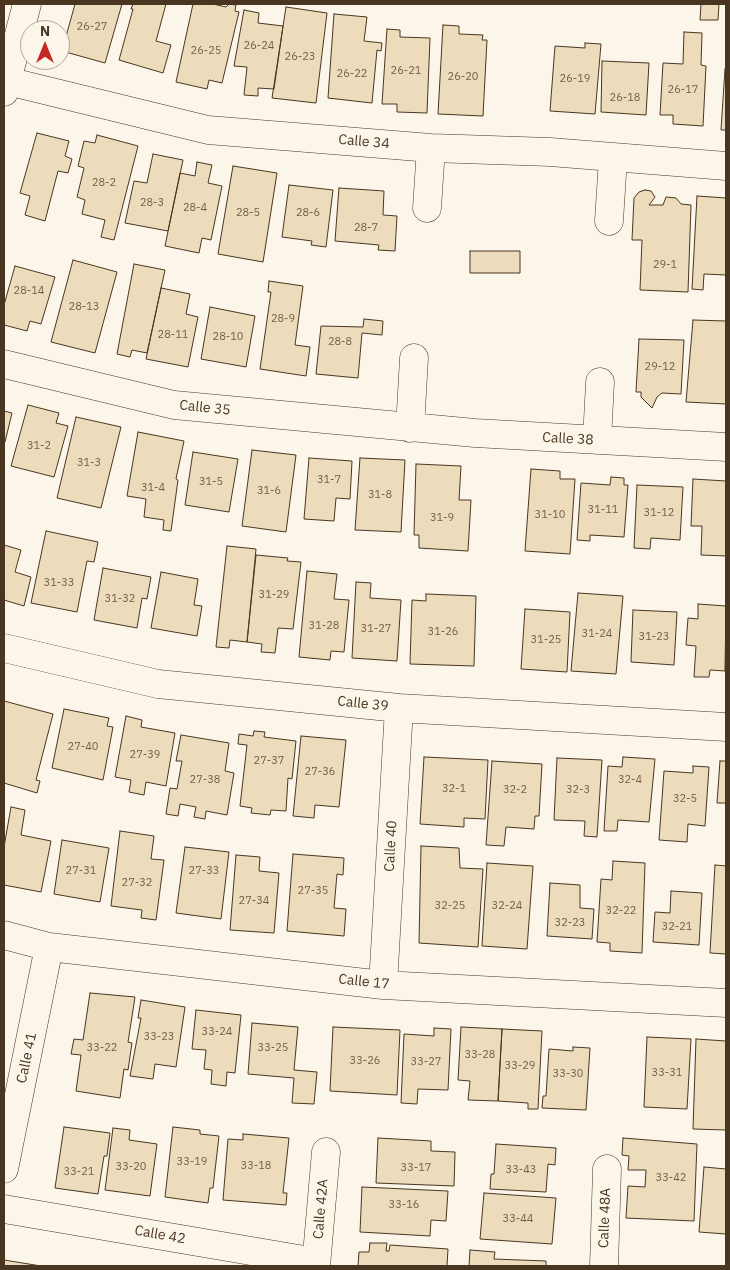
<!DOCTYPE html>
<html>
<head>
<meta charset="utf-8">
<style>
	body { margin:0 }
	#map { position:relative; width:730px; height:1270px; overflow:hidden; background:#fbf6e9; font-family:"IBM Plex Sans",sans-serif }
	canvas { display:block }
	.frame { position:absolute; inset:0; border:5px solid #4a3520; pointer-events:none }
	.north { position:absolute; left:20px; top:20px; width:50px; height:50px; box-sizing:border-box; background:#fbf6e9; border:1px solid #b4a999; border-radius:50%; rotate:0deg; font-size:14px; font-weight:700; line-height:20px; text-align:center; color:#4a3520 }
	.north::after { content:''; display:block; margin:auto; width:18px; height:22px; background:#c62828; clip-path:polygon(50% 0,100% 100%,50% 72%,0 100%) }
</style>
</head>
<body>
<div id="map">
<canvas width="730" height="1270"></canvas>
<div class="frame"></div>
<div class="north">N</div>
</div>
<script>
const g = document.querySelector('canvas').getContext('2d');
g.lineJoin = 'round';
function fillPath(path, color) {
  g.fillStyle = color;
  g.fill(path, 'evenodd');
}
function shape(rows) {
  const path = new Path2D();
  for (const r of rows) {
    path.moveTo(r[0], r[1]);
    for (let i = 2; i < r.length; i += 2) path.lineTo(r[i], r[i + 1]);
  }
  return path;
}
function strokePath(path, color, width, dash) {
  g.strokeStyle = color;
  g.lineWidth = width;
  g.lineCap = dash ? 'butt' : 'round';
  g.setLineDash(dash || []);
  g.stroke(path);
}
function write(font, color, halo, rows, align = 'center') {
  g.font = font + ' "IBM Plex Sans",sans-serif';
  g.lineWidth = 4;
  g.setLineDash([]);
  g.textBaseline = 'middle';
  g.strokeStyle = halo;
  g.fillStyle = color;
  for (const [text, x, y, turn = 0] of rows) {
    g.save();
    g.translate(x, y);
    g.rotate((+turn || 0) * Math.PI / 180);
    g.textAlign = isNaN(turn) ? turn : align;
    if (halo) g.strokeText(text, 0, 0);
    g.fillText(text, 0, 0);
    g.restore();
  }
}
const building = shape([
	[75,4,122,4,105,63,62,51,75,4],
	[133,4,166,4,156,41,171,45,163,73,119,60,133,9,131,9,133,4],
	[193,4,213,4,226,7,229,4,236,5,235,11,239,12,222,83,209,80,207,89,176,82,193,4],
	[701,4,719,4,718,20,700,20,701,4],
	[286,7,327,13,316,103,272,98,286,7],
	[244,10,259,13,258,23,283,26,274,89,258,88,258,96,244,95,247,67,234,66,244,10],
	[334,14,367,17,364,41,382,43,381,51,377,50,372,103,328,98,334,14],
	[443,25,459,26,459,34,483,35,482,40,487,40,483,116,438,114,443,25],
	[387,29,400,30,400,37,430,38,427,113,397,112,397,104,382,104,387,29],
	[684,32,702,33,701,65,706,66,703,126,673,124,673,115,660,115,663,63,683,64,684,32],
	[585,43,601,44,595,114,550,111,555,46,585,48,585,43],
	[602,61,649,63,646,115,601,112,602,61],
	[725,69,726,69,726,130,721,130,725,69],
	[37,133,69,141,65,156,72,159,68,173,58,171,45,221,25,215,30,196,20,193,37,133],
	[97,135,138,146,114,240,101,237,105,220,82,214,85,200,77,197,84,168,78,166,84,141,95,143,97,135],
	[153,154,183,160,168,231,125,223,134,181,147,183,153,154],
	[197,162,212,165,208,183,222,186,211,240,202,238,199,253,165,246,180,173,195,176,197,162],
	[233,166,277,173,263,262,218,254,233,166],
	[289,185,333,190,326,247,311,245,312,241,282,237,289,185],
	[339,188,384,191,383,215,397,216,395,251,378,250,379,245,335,241,339,188],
	[645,190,651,191,655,197,649,205,663,205,666,197,676,198,681,204,691,205,688,292,640,290,642,240,632,240,634,198,639,192,645,190],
	[697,196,726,198,726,275,704,274,703,290,692,289,697,196],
	[470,251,520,251,520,273,470,273,470,251],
	[73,260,117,272,95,353,51,342,73,260],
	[134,264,165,270,147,353,132,350,130,357,117,354,134,264],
	[15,266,55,277,41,324,30,321,27,331,4,325,4,305,15,266],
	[269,281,303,286,295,345,310,347,306,376,260,369,271,292,268,292,269,281],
	[161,288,190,294,186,314,198,317,188,367,146,359,161,288],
	[210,307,255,316,246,367,201,359,210,307],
	[364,319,383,321,382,335,362,333,358,378,316,374,321,326,363,327,364,319],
	[693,320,726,321,726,404,686,402,693,320],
	[639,339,684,340,681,394,662,393,657,397,652,408,641,397,641,392,636,392,639,339],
	[28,405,59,413,56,423,68,426,54,477,11,466,28,405],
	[4,411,12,413,5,442,4,442,4,411],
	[76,417,121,427,101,508,57,498,76,417],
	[138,432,184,441,176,479,178,480,171,531,163,530,164,520,144,517,146,499,127,496,138,432],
	[252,450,296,455,286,532,242,526,252,450],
	[193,452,238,459,229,512,185,505,193,452],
	[309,458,352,461,350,499,336,498,334,521,304,519,309,458],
	[360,458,405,460,401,532,355,530,360,458],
	[416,464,461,466,459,500,471,500,468,551,419,548,419,535,414,535,416,464],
	[531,469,560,471,560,479,575,479,570,554,525,551,531,469],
	[611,477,624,478,624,485,628,485,624,537,590,535,590,541,577,540,581,483,610,485,611,477],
	[693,479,726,481,726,556,701,555,702,526,691,526,693,479],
	[637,485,683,487,680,540,651,538,650,549,634,548,637,485],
	[46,531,98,542,94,562,87,561,77,612,31,603,46,531],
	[4,545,21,550,15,572,31,577,24,606,4,600,4,545],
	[227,546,256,549,247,642,230,640,229,648,216,647,227,546],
	[256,555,288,558,287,561,301,562,293,629,278,628,275,653,261,652,262,644,247,642,256,555],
	[103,568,151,577,147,599,142,598,137,628,94,620,103,568],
	[307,571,337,574,334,599,349,600,344,652,331,651,330,660,299,657,307,571],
	[161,572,198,579,194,605,202,606,197,636,151,628,161,572],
	[356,582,371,583,370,598,401,600,397,661,352,658,356,582],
	[578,593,623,596,616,674,571,671,578,593],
	[426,594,476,596,474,666,410,664,412,600,426,601,426,594],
	[698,604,726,606,725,671,710,670,709,677,694,677,696,646,686,645,688,618,698,619,698,604],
	[525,609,570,612,567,672,521,669,525,609],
	[633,610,677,612,674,665,631,662,633,610],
	[4,701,53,714,36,780,40,781,37,793,4,783,4,701],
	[64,709,109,718,107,726,113,727,103,780,52,768,64,709],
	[126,716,142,720,141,727,175,733,166,786,146,782,144,795,129,792,131,780,115,777,126,716],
	[254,731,265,732,264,737,296,741,292,779,288,778,286,811,271,810,270,815,251,813,252,808,240,806,247,745,238,744,239,734,253,736,254,731],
	[181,735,229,743,225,771,234,773,227,815,206,811,205,819,194,817,196,807,180,804,178,816,166,814,170,788,177,789,182,761,176,761,181,735],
	[301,736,346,740,339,807,315,805,314,818,293,816,301,736],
	[424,757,488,760,485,819,464,818,464,827,420,824,424,757],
	[623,757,655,759,649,822,618,820,617,831,604,831,608,766,622,767,623,757],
	[557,758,602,760,597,837,584,836,585,821,554,820,557,758],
	[492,761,542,764,539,816,535,816,534,829,506,827,504,846,486,845,492,761],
	[720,761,726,761,726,803,717,803,720,761],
	[693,766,709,767,705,826,688,824,687,842,659,840,664,771,693,773,693,766],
	[11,807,25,810,21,835,51,841,41,892,4,885,4,847,11,807],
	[120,831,154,836,151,859,164,860,156,920,141,918,142,910,111,906,120,831],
	[62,840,109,848,100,902,54,894,62,840],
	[421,846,459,848,460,868,483,869,478,947,419,943,421,846],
	[185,847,229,852,221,919,176,913,185,847],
	[293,854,344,858,343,875,337,874,334,908,346,909,344,936,287,931,293,854],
	[236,855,260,857,259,871,279,873,274,933,230,930,236,855],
	[613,861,645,863,642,953,610,951,610,943,597,942,601,879,612,880,613,861],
	[487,863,533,866,527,949,482,946,487,863],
	[715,865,726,866,726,954,710,953,715,865],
	[550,883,580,885,580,908,594,909,592,939,547,936,550,883],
	[671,891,702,893,699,945,653,942,655,912,670,913,671,891],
	[90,993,135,997,128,1042,132,1043,128,1070,124,1069,120,1098,76,1091,81,1055,71,1054,74,1039,83,1040,90,993],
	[141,1000,185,1007,176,1067,155,1064,153,1079,130,1076,141,1018,138,1018,141,1000],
	[196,1010,241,1015,235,1073,227,1072,226,1086,211,1084,212,1070,204,1069,206,1050,192,1049,196,1010],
	[252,1023,298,1027,294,1070,317,1072,314,1104,292,1103,294,1078,248,1074,252,1023],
	[333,1027,400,1030,397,1095,330,1091,333,1027],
	[461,1027,502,1029,498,1101,468,1100,470,1081,458,1080,461,1027],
	[434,1028,451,1029,448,1090,418,1089,417,1104,401,1103,404,1034,434,1036,434,1028],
	[502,1029,542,1031,538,1109,528,1109,528,1103,498,1101,502,1029],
	[647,1037,691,1039,687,1109,644,1107,647,1037],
	[696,1039,726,1041,726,1130,693,1129,696,1039],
	[573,1047,590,1048,586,1110,542,1108,543,1096,546,1096,549,1049,573,1051,573,1047],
	[64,1127,110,1133,107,1156,104,1156,98,1194,55,1188,64,1127],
	[173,1127,200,1130,200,1134,219,1136,213,1188,210,1188,208,1203,165,1197,173,1127],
	[113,1128,130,1130,129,1140,157,1144,150,1196,105,1190,113,1128],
	[243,1134,289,1138,283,1193,287,1193,286,1205,223,1200,228,1139,243,1140,243,1134],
	[378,1138,431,1141,431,1151,455,1152,454,1186,376,1183,378,1138],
	[623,1138,697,1144,694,1221,626,1218,628,1186,645,1187,646,1170,628,1170,629,1156,622,1155,623,1138],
	[496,1144,556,1148,555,1165,548,1164,546,1192,490,1189,491,1174,494,1174,496,1144],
	[704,1167,726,1169,726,1234,699,1232,704,1167],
	[362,1187,448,1191,446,1221,431,1220,430,1236,360,1232,362,1187],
	[484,1193,556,1198,552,1244,480,1239,484,1193],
	[370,1243,387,1243,386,1251,389,1251,390,1245,448,1249,447,1266,358,1266,359,1252,369,1252,370,1243],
	[470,1250,495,1252,494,1259,546,1261,546,1266,469,1266,470,1250],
	[4,1260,41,1266,4,1266,4,1260]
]);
const minor = shape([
	[7,81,208,130,431,148,550,152,726,166],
	[4,92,27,4],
	[427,208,431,148],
	[609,221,613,158],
	[4,364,174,405,475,433,726,447],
	[410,428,414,358],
	[597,440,600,382],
	[4,648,158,684,399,708,726,727],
	[4,935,49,947,383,985,726,1003],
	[383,985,399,708],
	[4,1169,49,947],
	[4,1209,316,1262],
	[316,1266,326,1152],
	[604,1266,607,1169]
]);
const numberNames = [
	["26-27",92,27],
	["26-24",259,46],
	["26-25",206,51],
	["26-23",300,57],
	["26-21",406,71],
	["26-22",352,74],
	["26-20",463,77],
	["26-19",575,79],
	["26-17",683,90],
	["26-18",625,98],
	["28-2",104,183],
	["28-3",152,203],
	["28-4",195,208],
	["28-5",248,213],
	["28-6",308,213],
	["28-7",366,228],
	["29-1",665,265],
	["28-14",29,291],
	["28-13",84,307],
	["28-9",283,319],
	["28-11",173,335],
	["28-10",228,337],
	["28-8",340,342],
	["29-12",660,367],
	["31-2",39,446],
	["31-3",89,463],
	["31-7",329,480],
	["31-5",211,482],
	["31-4",153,488],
	["31-6",269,491],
	["31-8",380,495],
	["31-11",603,510],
	["31-12",659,513],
	["31-10",550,515],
	["31-9",442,518],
	["31-33",59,583],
	["31-29",274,595],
	["31-32",120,599],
	["31-28",324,626],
	["31-27",376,629],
	["31-26",443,632],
	["31-24",597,634],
	["31-23",654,637],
	["31-25",546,640],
	["27-40",83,747],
	["27-39",145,755],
	["27-37",269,761],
	["27-36",320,772],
	["27-38",205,780],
	["32-4",630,780],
	["32-1",454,789],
	["32-2",515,790],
	["32-3",578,790],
	["32-5",685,799],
	["27-31",81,871],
	["27-33",204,871],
	["27-32",137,883],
	["27-35",313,891],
	["27-34",254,901],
	["32-25",450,906],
	["32-24",507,906],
	["32-22",621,911],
	["32-23",570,923],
	["32-21",677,927],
	["33-24",217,1032],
	["33-23",159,1037],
	["33-22",102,1048],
	["33-25",273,1048],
	["33-28",480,1055],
	["33-26",365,1061],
	["33-27",426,1062],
	["33-29",520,1066],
	["33-31",667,1073],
	["33-30",568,1074],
	["33-19",192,1162],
	["33-18",256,1166],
	["33-20",131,1167],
	["33-17",416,1168],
	["33-43",521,1170],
	["33-21",79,1172],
	["33-42",671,1178],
	["33-16",404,1205],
	["33-44",518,1219]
];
const streetNames = [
	["Calle 34",364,142,5],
	["Calle 35",205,408,6],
	["Calle 38",568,439,3],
	["Calle 39",363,704,6],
	["Calle 40",391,846,-87],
	["Calle 17",364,982,6],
	["Calle 41",27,1058,-78],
	["Calle 42A",321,1209,-85],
	["Calle 48A",605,1218,-88],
	["Calle 42",160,1235,10]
];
fillPath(building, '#ecdcbc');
strokePath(building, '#4a3520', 1);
strokePath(minor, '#4a3520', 29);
strokePath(minor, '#fbf6e9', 28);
write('11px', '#725f47', null, numberNames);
write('14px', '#4a3520', '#fbf6e9', streetNames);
</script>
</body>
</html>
